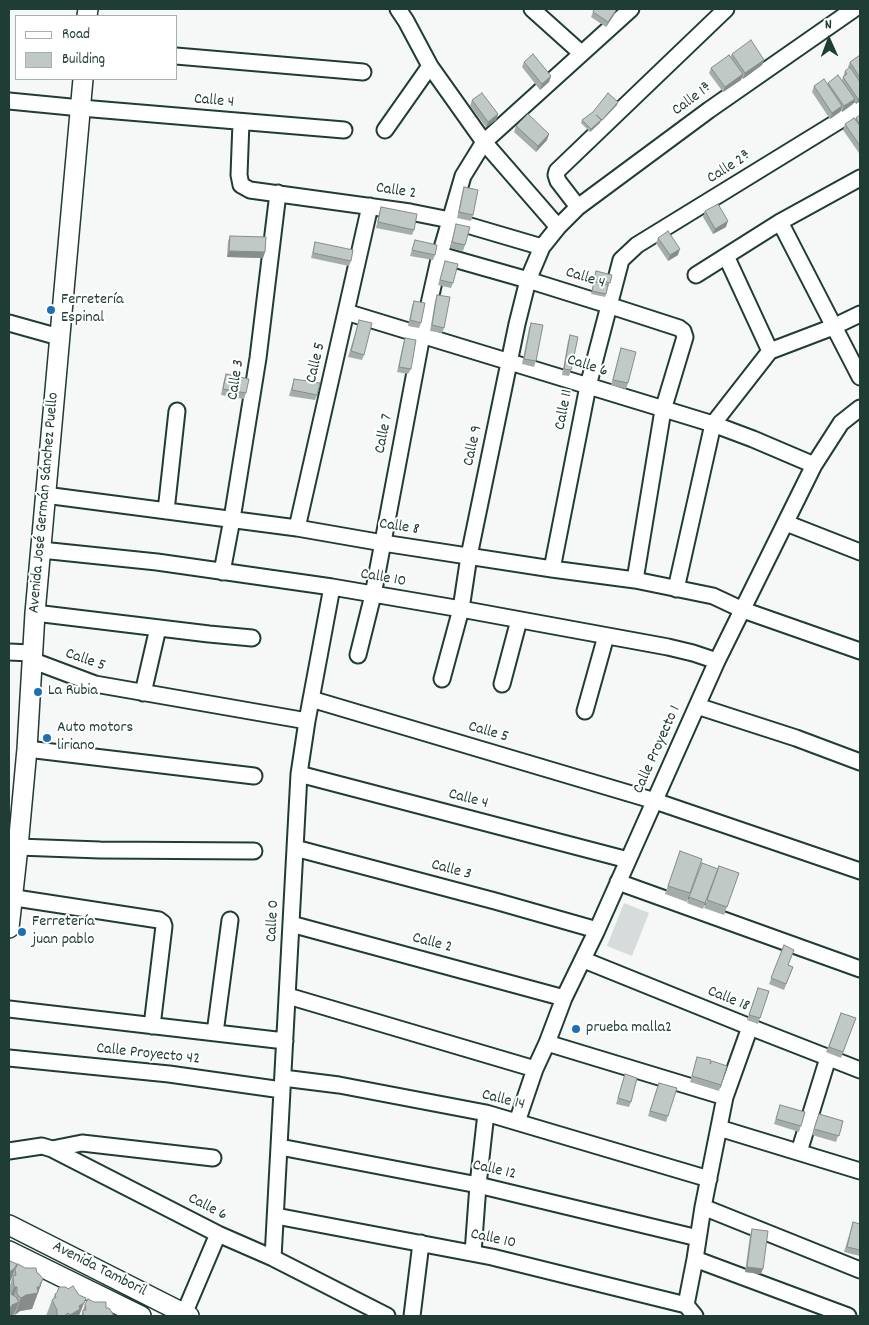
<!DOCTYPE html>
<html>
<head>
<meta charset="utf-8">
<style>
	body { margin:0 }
	#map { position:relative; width:869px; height:1325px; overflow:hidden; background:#f6f7f7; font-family:Dekko,sans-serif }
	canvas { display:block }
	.frame { position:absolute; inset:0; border:10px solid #1f3d34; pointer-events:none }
	.legend { position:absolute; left:15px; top:15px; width:162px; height:65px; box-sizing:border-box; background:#fff; border:1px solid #a5b1ae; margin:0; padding:6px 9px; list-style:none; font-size:15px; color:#1f3d34 }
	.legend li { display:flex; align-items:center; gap:10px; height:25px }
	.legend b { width:25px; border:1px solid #a5b1ae }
	.north { position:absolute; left:804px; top:15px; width:50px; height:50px; -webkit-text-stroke:4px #fff; paint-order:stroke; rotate:358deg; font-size:14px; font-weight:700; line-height:20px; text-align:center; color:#1f3d34 }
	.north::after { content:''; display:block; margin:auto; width:18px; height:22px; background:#1f3d34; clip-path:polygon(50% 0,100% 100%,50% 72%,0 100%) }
</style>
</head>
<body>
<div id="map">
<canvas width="869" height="1325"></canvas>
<div class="frame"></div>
<ul class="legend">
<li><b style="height:6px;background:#fff"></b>Road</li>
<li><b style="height:14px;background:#c0c9c6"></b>Building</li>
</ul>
<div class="north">N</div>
</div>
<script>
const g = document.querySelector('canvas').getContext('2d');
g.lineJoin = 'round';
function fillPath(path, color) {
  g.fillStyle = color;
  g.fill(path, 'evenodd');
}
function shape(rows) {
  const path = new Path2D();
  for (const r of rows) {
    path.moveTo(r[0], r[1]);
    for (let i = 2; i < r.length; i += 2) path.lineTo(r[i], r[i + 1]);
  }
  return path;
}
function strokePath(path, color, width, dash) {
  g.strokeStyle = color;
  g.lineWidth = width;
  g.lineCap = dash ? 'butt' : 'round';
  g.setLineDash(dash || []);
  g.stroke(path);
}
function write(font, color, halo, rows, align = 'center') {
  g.font = font + ' Dekko,sans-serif';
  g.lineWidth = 4;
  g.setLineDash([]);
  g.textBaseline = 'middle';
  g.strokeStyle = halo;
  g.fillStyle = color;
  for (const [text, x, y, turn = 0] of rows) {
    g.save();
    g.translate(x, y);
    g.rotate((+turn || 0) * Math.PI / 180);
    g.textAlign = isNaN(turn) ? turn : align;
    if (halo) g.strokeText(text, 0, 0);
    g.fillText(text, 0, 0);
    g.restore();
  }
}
const green = shape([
	[624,903,649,913,632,956,607,946]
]);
const minor = shape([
	[398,9,406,21,430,66,484,142,558,227],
	[532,9,581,53],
	[176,56,363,72],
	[9,101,81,108,344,130],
	[241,122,239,175,241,185,250,190,410,212,450,220,542,247],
	[385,130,430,66],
	[578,207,558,181,556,175,557,171,726,9],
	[780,222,860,377],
	[440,255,528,280,608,305,679,328,683,331,685,337,663,410,635,580],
	[726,256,770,351],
	[696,275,780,222,860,178],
	[346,312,713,424,753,439,814,465],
	[9,323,59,337],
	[45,495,297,528,383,543,552,569,635,580,713,596,743,610,860,651],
	[166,511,177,411],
	[786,523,860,552],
	[297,528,370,206],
	[41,550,157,562,332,587,461,609,668,647,693,653,717,661],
	[552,569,588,386,621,260,637,245,860,108],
	[222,572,232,519,258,358,278,193],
	[676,589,713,424,770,351,833,327,860,314],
	[35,613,209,634,252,638],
	[9,652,32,653],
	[358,655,373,595,422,335,440,255,463,176,484,142,631,9],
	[31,660,95,684,307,721],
	[442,679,461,609,469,556,517,324,528,280,542,247,558,227,578,207,709,110,854,9],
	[502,684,519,620],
	[143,693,158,628],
	[311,699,655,801,860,871],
	[697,706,796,738,860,762],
	[585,711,606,636],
	[27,749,254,776],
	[299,774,628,860],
	[18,847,100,850,254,851],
	[295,848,495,901,597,930],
	[618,882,860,969],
	[9,897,159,920,163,923,164,926,152,1026],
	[291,924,564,998],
	[584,960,750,1027,860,1070],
	[288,996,535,1069],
	[9,1009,285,1041],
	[215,1033,230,920],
	[547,1043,725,1097],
	[9,1058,169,1074,282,1090],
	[283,1078,339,1085,486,1113,709,1179],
	[517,1122,535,1069,547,1043,564,998,597,930,717,661,814,465,841,423,860,408],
	[719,1128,860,1171],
	[280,1147,478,1185,698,1238],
	[52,1149,82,1143,213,1158],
	[9,1151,42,1146,52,1149,218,1234,273,1258,387,1316],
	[799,1152,828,1058],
	[703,1207,860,1270],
	[276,1216,492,1257,686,1305,695,1316],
	[473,1253,478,1185,486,1113],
	[273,1258,299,774,307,721,332,587],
	[695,1259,848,1316],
	[686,1305,695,1259,703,1207,725,1097,750,1027],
	[184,1314,218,1234],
	[412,1316,421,1243]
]);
const major = shape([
	[87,16,88,9],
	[9,928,18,847,27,749,35,613,83,79],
	[9,1225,189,1316],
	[9,1251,141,1316]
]);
const wall = shape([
	[616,10,614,15,606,27,591,17,593,12],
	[732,54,764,60,762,65,743,79,742,77,741,80,723,92,709,73,711,68,730,57],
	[860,55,860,101,856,104,854,101,853,104,842,112,841,110,840,112,830,119,812,92,814,86,827,84,828,83,842,80,845,71,849,68,848,67,850,62],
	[524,62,551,76,549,82,540,90,522,67],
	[472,100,498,114,496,120,486,127,470,106],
	[617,105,590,132,581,123,582,120],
	[860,115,860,152,859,153,843,130,845,124,855,119,856,118],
	[516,126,549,134,547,140,536,152,514,132],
	[464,187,473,215,471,221,457,218,462,193],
	[381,207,414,230,412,235,376,228,379,213],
	[705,211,726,227,713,234,703,217],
	[456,224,465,245,463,251,450,248],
	[230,236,265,252,263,258,227,257,228,241],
	[658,238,678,255,668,261,656,243],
	[415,240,435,255,433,260,410,256],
	[315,242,351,261,349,266,311,258],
	[445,261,453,283,451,288,438,285],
	[596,271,612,275,605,297,591,294,594,282,605,285,593,282],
	[437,295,444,328,442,333,430,331,435,301],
	[414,301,421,323,419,328,408,326,412,306],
	[359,320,364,355,362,360,348,357],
	[531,323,536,361,534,367,522,364,529,328],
	[570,335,571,370,569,376,562,375,568,341],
	[405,338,411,369,408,374,397,372,403,344],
	[621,348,628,383,626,389,611,385],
	[226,374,246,393,244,399,221,395,224,380],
	[294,379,317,395,315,400,289,396],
	[680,851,702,859,687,902,665,894],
	[702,863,718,869,703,909,687,903],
	[719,866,739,873,724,915,704,908],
	[784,945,789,965,793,967,784,990,769,984],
	[758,988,769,991,758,1024,747,1020],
	[841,1013,856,1018,841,1058,826,1052],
	[697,1057,710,1064,727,1066,719,1091,690,1082],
	[625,1074,631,1102,629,1107,616,1104],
	[657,1088,668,1116,666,1122,648,1116],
	[780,1105,805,1112,799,1132,774,1124],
	[819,1114,843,1121,836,1142,812,1135],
	[853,1222,860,1224,860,1256,844,1252],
	[752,1229,761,1274,745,1272,750,1235],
	[25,1268,37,1273,43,1279,32,1309,20,1311,15,1315,14,1314,9,1316,9,1288,15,1269],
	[55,1294,79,1316,46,1316,52,1300,53,1299],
	[94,1302,106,1308,112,1316,81,1316,85,1304]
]);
const shadedWall = shape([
	[616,10,614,15,606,27,608,22],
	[764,60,762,65,743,79,745,73],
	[743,74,741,80,723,92,725,87],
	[551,76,549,82,540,90,542,84],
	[860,97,860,101,856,104,858,99],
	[855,99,853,104,842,112,844,106],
	[618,102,617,105,601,122,602,120],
	[842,106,840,112,830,119,832,113],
	[498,114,496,120,486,127,488,122],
	[601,120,600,123,590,132,591,129],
	[549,134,547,140,536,152,538,146],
	[728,221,726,227,713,234,715,229],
	[680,249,678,255,668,261,670,255],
	[229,251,265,252,263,258,227,257],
	[17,1264,11,1280,9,1284,9,1272],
	[747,1267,763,1269,761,1274,745,1272],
	[43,1279,32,1309,20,1311,15,1315,21,1298],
	[14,1287,17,1287,11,1303,9,1302],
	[86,1298,79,1316,70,1316,70,1315],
	[19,1302,13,1316,9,1316,9,1310,12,1305]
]);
const building = shape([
	[594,9,615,9,616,10,608,22,593,12,594,9],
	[751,40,764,60,745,73,732,54,751,40],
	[533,54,551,76,542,84,524,62,533,54],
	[729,55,743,74,725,87,711,68,729,55],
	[860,55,860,78,850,62,860,55],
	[850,67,860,82,860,97,858,99,843,77,847,74,845,71,850,67],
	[838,75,855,99,844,106,828,83,838,75],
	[824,79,842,106,832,113,814,86,824,79],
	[482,93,498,114,488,122,472,100,482,93],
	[608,93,618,102,602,120,596,115,601,120,591,129,582,120,593,112,608,93],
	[528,114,549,134,538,146,516,126,528,114],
	[860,115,860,125,856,118,860,115],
	[854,118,860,126,860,146,845,124,854,118],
	[464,187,478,190,473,215,459,212,464,187],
	[718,204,728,221,715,229,705,211,718,204],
	[381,207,417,214,414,230,378,222,381,207],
	[456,224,470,227,465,245,452,242,456,224],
	[668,231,680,249,670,255,658,238,668,231],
	[230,236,266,237,265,252,229,251,230,236],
	[415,240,437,245,435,255,412,250,415,240],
	[315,242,353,250,351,261,313,253,315,242],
	[445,261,458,264,453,283,440,280,445,261],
	[596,271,612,275,610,283,594,279,596,271],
	[594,282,608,285,606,294,592,291,594,282],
	[437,295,450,297,444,328,432,325,437,295],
	[414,301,425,303,421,323,410,320,414,301],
	[359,320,372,323,364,355,351,351,359,320],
	[531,323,543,325,536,361,524,359,531,323],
	[570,335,578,337,571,370,564,369,570,335],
	[405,338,416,340,411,369,399,367,405,338],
	[621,348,636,352,628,383,613,380,621,348],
	[226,374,249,379,246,393,223,389,226,374],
	[294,379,320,383,317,395,292,390,294,379],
	[680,851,702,859,690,893,668,886,680,851],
	[702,863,718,869,705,903,689,897,702,863],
	[719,866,739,873,727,907,707,900,719,866],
	[784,945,794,950,788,965,793,967,786,984,771,978,784,945],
	[758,988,769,991,760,1018,749,1015,758,988],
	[841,1013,856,1018,843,1052,829,1047,841,1013],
	[697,1057,711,1060,710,1064,712,1061,727,1066,721,1085,692,1076,697,1057],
	[625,1074,637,1078,631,1102,618,1098,625,1074],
	[659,1083,677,1088,668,1116,650,1111,659,1083],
	[780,1105,805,1112,801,1126,776,1119,780,1105],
	[819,1114,843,1121,839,1136,814,1129,819,1114],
	[853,1222,860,1224,860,1250,847,1247,853,1222],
	[752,1229,768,1231,763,1269,747,1267,752,1229],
	[9,1259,10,1261,17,1264,14,1269,9,1272,10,1274,9,1275,9,1259],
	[18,1264,25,1268,36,1268,37,1273,39,1274,43,1279,40,1284,40,1287,37,1287,38,1293,26,1295,21,1298,17,1294,17,1287,14,1287,13,1276,16,1275,15,1269,18,1264],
	[73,1286,79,1295,86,1298,84,1303,79,1306,80,1309,70,1315,68,1313,64,1316,57,1316,57,1310,52,1300,56,1297,55,1294,57,1293,59,1287,66,1287,68,1289,73,1286],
	[9,1290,12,1292,11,1294,16,1297,19,1302,12,1305,9,1310,9,1290],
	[88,1299,94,1302,106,1302,106,1308,109,1308,113,1314,112,1316,83,1316,83,1310,86,1310,85,1304,88,1299]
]);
const markers = [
	[51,310,5,"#1f6fb2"],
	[38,692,5,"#1f6fb2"],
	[47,738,5,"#1f6fb2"],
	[22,932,5,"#1f6fb2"],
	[576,1029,5,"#1f6fb2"]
];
const streetNames = [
	["Calle 1ª",693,100,-36],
	["Calle 4",214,102,5],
	["Calle 2ª",730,168,-32],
	["Calle 2",396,192,9],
	["Calle 4",585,279,17],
	["Calle 5",317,363,-77],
	["Calle 6",587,367,18],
	["Calle 3",237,380,-81],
	["Calle 11",565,410,-79],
	["Calle 7",385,434,-79],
	["Calle 9",474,446,-78],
	["Avenida José Germán Sánchez Puello",45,503,-85],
	["Calle 8",399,528,9],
	["Calle 10",383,579,10],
	["Calle 5",85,661,19],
	["Calle 5",488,733,16],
	["Calle Proyecto 1",658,750,-66],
	["Calle 4",468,800,15],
	["Calle 3",451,871,15],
	["Calle 0",274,921,-87],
	["Calle 2",432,944,15],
	["Calle 18",728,1000,22],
	["Calle Proyecto 42",148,1055,6],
	["Calle 14",503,1101,14],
	["Calle 12",494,1171,13],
	["Calle 6",207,1208,27],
	["Calle 10",493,1240,12],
	["Avenida Tamboril",99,1270,27]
];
const poiNames = [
	["Ferretería",61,301],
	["Espinal",61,319],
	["La Rubia",48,692],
	["Auto motors",57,729],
	["liriano",57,747],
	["Ferretería",32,923],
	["juan pablo",32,941],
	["prueba malla2",586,1029]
];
fillPath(green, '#d6dcdb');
strokePath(minor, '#1f3d34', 19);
strokePath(major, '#1f3d34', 22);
strokePath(minor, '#fff', 15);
strokePath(major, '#fff', 19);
fillPath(wall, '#a5adaa');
fillPath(shadedWall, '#868d8b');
fillPath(building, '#c0c9c6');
strokePath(building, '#868d8b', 1);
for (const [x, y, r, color] of markers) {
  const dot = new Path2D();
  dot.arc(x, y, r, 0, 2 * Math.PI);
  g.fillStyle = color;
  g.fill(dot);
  strokePath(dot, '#fff', 2);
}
write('16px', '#1f3d34', '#fff', streetNames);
write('16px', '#1f3d34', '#fff', poiNames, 'left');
</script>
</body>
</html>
